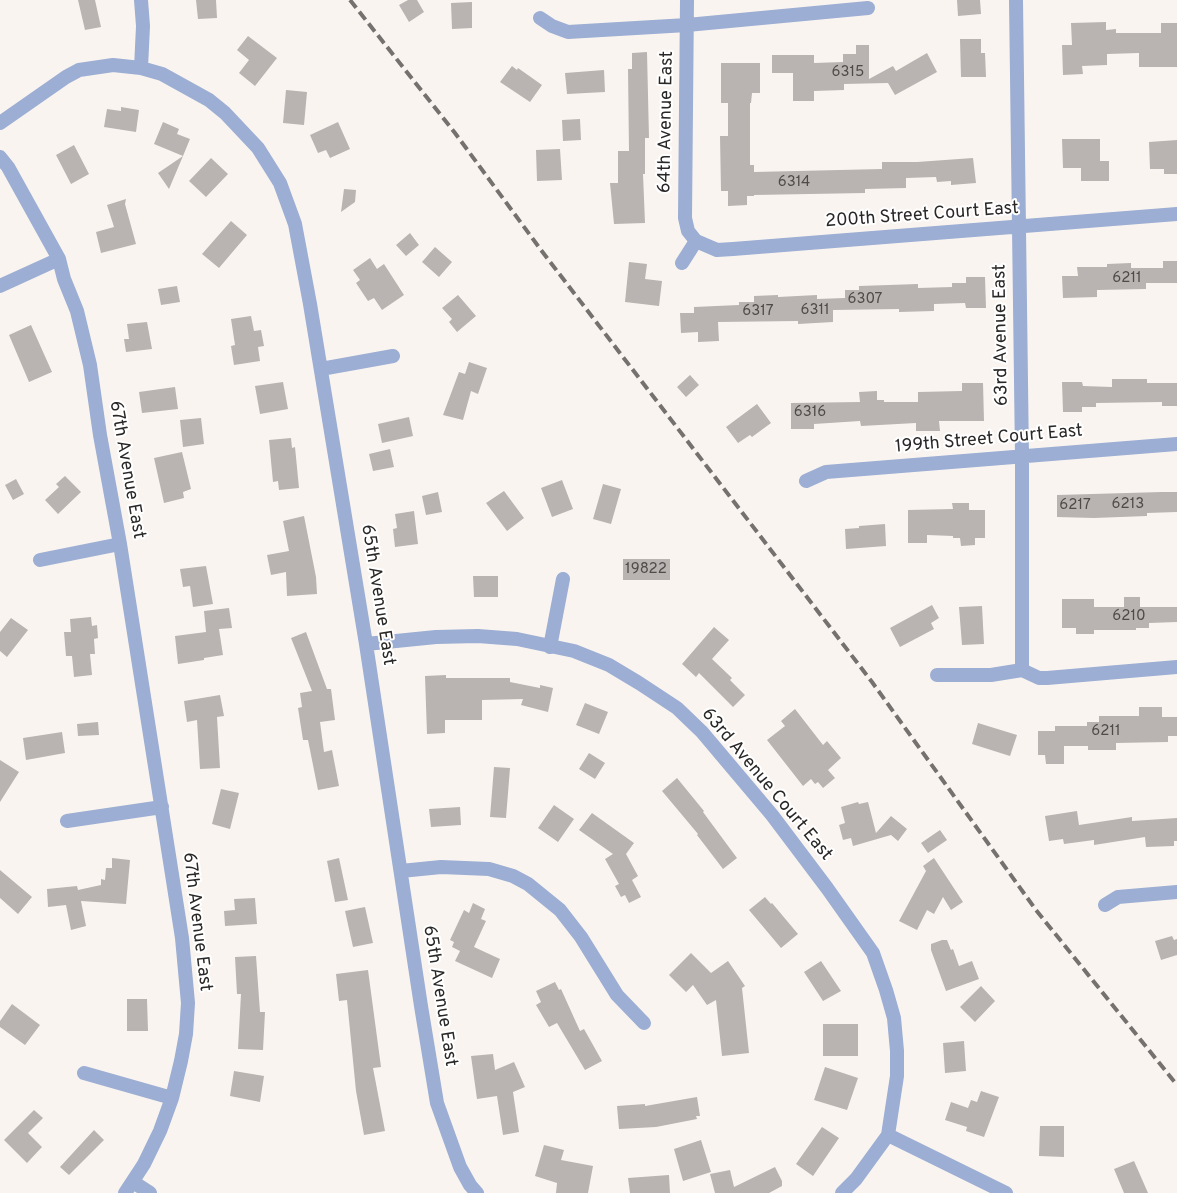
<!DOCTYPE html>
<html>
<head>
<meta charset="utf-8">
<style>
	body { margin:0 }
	canvas { display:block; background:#f9f4f0 }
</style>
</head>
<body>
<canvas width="1177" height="1193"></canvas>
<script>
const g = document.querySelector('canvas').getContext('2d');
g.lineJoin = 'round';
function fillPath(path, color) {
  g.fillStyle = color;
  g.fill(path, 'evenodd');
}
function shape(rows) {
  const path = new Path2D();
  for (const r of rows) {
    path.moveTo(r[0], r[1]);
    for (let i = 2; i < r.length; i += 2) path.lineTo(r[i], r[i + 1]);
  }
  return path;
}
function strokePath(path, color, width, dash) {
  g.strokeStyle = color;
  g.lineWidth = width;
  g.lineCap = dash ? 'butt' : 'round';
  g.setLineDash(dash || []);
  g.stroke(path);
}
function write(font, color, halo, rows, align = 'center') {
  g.font = font + ' Overpass,sans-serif';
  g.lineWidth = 4;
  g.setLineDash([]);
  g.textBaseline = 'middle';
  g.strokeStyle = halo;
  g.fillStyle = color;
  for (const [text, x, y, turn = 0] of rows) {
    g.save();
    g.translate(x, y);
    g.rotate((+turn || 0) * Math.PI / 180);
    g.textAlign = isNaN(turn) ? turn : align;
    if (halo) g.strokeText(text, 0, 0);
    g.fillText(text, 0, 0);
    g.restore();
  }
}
const building = shape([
	[78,0,95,0,101,27,85,30],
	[196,0,216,0,217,18,198,19],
	[408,0,417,0,424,12,409,22,399,5],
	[957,0,980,0,981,14,958,16],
	[472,2,472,28,452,29,451,3],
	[1106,22,1106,30,1116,29,1116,33,1161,33,1161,23,1177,23,1177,67,1139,67,1139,53,1107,54,1107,65,1082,66,1083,74,1063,75,1062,45,1072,45,1071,23],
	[248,36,277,58,255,86,239,73,249,60,237,50],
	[960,39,981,39,981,53,985,53,986,77,961,77],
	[856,45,869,45,869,79,893,66,896,71,927,53,937,72,895,95,888,83,844,84,844,90,814,91,814,101,793,101,793,73,772,73,772,55,814,55,814,63,843,62,843,54,856,54],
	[647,52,649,138,645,138,645,174,643,174,645,223,614,224,610,183,618,183,618,151,629,151,628,69,632,69,632,53],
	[721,63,760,63,760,93,752,93,751,103,750,103,750,165,754,165,754,172,882,169,882,162,917,162,973,158,976,183,951,185,951,181,937,182,936,177,906,178,906,188,865,189,865,193,754,195,754,196,747,196,747,205,728,206,728,191,721,191,720,136,728,136,728,103,721,103],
	[512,66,517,70,518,68,542,85,530,102,500,82],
	[604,70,605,92,567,94,565,73],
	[286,90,307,92,304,125,283,123],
	[121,107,139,110,136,132,104,127,107,109,121,111],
	[580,119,581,140,563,141,562,120],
	[163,122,179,129,177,134,190,139,183,156,154,144],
	[338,122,350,149,330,158,326,150,318,153,310,135],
	[1062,139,1100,139,1100,161,1109,161,1109,181,1081,181,1081,168,1063,168],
	[1177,140,1177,174,1164,174,1164,169,1150,169,1149,142],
	[74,145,89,174,71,184,56,155],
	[560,149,562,180,537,181,536,150],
	[183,156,169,189,158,173],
	[211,158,228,174,206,197,189,181],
	[344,189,356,190,355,202,341,212],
	[126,199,125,204,136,244,101,253,96,232,114,227,107,205],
	[231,221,247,235,219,268,202,254],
	[410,233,419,245,406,256,396,245],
	[435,247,452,262,439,277,422,262],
	[370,258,377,269,384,264,404,295,382,310,374,298,368,301,356,283,360,280,353,270],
	[1163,261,1177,261,1177,283,1146,283,1146,289,1097,290,1097,297,1063,298,1062,276,1078,276,1077,267,1107,267,1107,264,1131,263,1131,268,1163,268],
	[629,262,647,264,645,279,662,281,659,306,625,302],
	[966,277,985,277,986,308,966,308,965,303,934,304,934,311,899,312,899,309,833,310,833,322,798,324,798,321,718,322,719,341,698,342,698,332,681,333,680,313,694,313,694,307,739,305,739,302,754,302,754,296,778,295,778,297,817,295,817,299,845,298,845,290,859,290,859,286,918,284,918,288,952,287,952,283,966,283],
	[177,286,180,302,161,305,158,289],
	[458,295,476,316,457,332,449,322,452,319,442,308],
	[251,316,254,331,261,330,264,346,258,347,260,361,234,365,231,346,235,345,231,319],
	[147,322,152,349,126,352,124,339,129,339,127,324],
	[31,325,52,372,29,382,9,335],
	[469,362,487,368,478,394,471,391,463,420,443,415,459,372,465,374],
	[690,375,699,385,686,397,677,387],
	[1112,379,1147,379,1147,383,1177,383,1177,406,1162,406,1162,402,1096,403,1096,407,1082,407,1082,412,1063,412,1062,382,1082,382,1083,386,1112,387],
	[283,382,288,409,260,414,255,386],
	[962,383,983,383,984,421,939,421,940,431,916,431,916,423,861,426,860,421,814,424,814,429,791,429,791,403,860,402,859,392,877,391,877,400,884,400,884,402,918,402,918,392,962,391],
	[175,387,178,409,142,413,139,392],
	[757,404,771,423,752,437,750,435,738,443,726,427],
	[409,417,413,436,382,443,378,424],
	[201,418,204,444,183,447,180,420],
	[291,438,292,448,295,447,299,488,279,490,278,481,273,482,269,440],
	[390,449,394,467,373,471,369,454],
	[182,452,191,489,183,492,184,498,164,503,154,458],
	[65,476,81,492,58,514,45,500,59,487,56,484],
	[16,479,24,494,13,500,5,485],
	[562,480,573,509,552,517,541,488],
	[603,484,621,489,611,524,593,519],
	[504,491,524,518,507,531,486,503],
	[438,492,442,512,426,515,422,496],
	[1162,492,1177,492,1177,512,1147,513,1147,516,1094,518,1057,517,1057,495],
	[952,503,969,503,969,510,985,510,985,538,975,538,975,545,961,546,960,538,953,538,953,536,927,535,927,543,908,543,908,510,953,509],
	[414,511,418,544,395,547,393,529,397,528,395,514],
	[304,516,316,577,317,594,287,596,286,572,271,575,267,555,289,551,283,521],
	[885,524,886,546,846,549,845,529,859,528,859,526],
	[623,559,670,559,670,580,623,580],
	[206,566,213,604,193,607,190,586,183,587,180,569],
	[473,576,498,576,498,597,474,597],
	[1124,597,1140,597,1140,607,1177,607,1177,622,1149,623,1149,628,1136,628,1136,630,1094,630,1094,634,1076,634,1076,628,1062,628,1062,599,1094,599,1094,607,1124,607],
	[932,605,939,618,931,623,934,629,900,647,890,628],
	[982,606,984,644,962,645,959,607],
	[229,608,232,628,219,629,223,655,204,658,204,660,178,664,175,636,206,632,204,611],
	[91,617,92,626,97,625,98,638,94,639,95,654,90,654,92,675,74,677,72,656,66,656,64,632,71,632,70,619],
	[11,618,28,630,7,657,0,651,0,632],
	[714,627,729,640,712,659,732,678,730,680,745,695,733,707,699,673,696,677,682,664],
	[306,632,327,689,331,689,335,720,320,722,324,752,332,750,339,786,318,790,308,740,303,740,298,708,302,707,300,693,312,691,291,638],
	[446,675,446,678,510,678,510,682,540,688,540,685,553,688,548,712,521,705,523,699,482,700,482,720,445,720,445,733,427,734,425,676],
	[220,695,224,716,217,717,220,768,200,769,197,720,187,722,184,701],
	[585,703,608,712,599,734,576,725],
	[1139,707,1162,707,1162,717,1177,717,1177,736,1168,736,1168,742,1116,743,1116,750,1088,750,1088,746,1064,746,1064,764,1046,764,1045,755,1038,755,1038,731,1055,731,1055,726,1087,726,1087,722,1099,722,1099,716,1139,716],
	[795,709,823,745,827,741,841,758,828,770,835,778,823,788,818,782,815,784,811,779,803,786,767,740,785,726,781,721],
	[98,722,99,735,78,736,77,724],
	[978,723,1017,735,1010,756,972,744],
	[62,732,65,753,26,760,23,738],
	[589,753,605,763,595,779,579,769],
	[0,760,19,772,0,802],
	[494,767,510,768,506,818,490,817],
	[677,778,704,811,703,812,737,858,723,869,697,835,698,834,662,791],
	[221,789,239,793,230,829,212,824],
	[858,802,859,804,868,802,876,833,891,816,907,829,898,841,891,835,853,846,851,838,843,840,839,825,845,823,841,807],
	[554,805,574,819,558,842,538,828],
	[460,807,461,825,431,827,429,809],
	[1077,811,1079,825,1132,817,1132,821,1177,818,1177,841,1174,841,1174,846,1146,847,1145,837,1094,845,1094,840,1064,844,1063,839,1049,841,1045,816],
	[592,813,634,843,626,854,638,876,632,880,641,897,629,903,625,895,621,897,615,886,619,884,605,859,613,854,579,830],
	[940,830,947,840,928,853,921,843],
	[112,858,130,860,126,904,81,901,86,926,71,930,66,905,48,907,47,889,77,886,78,890,101,885,101,879,105,880,106,868,112,868],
	[339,858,348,900,335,902,327,861],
	[934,858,963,902,951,910,943,897,934,914,927,910,917,930,899,921,926,871,923,866],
	[0,870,32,897,18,914,0,898],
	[765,897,771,904,772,903,798,934,781,948,749,910],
	[255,898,257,924,225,926,224,911,235,910,234,899],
	[473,903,485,909,481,919,486,921,474,947,500,959,492,978,455,961,460,951,452,947,454,942,450,940,464,910,469,913],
	[365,907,373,943,353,947,345,911],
	[1172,936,1174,940,1177,939,1177,955,1161,960,1155,941],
	[942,940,947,940,951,950,953,949,959,966,972,961,979,979,946,991,931,950,931,944],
	[691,953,711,973,728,961,745,986,742,988,749,1053,722,1056,716,1000,707,1005,693,985,686,992,669,975],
	[256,956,260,1012,265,1012,263,1050,238,1049,241,994,237,994,235,957],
	[821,961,841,991,823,1001,804,972],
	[368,970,381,1067,373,1068,385,1131,364,1135,356,1091,347,1000,339,1001,336,974],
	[555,982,559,990,561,989,580,1031,584,1029,602,1061,585,1070,557,1023,549,1027,536,1005,541,1002,536,991],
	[981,986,995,1001,975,1022,960,1007],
	[127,999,147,999,148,1031,127,1031],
	[12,1004,40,1025,25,1045,0,1027,0,1021],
	[823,1024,858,1024,858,1056,823,1056],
	[964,1041,966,1071,945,1073,943,1043],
	[493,1054,495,1070,514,1062,525,1087,513,1092,519,1132,503,1135,497,1096,477,1099,471,1056],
	[825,1067,858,1078,847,1110,814,1100],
	[234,1071,264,1076,260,1102,230,1096],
	[981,1091,999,1097,984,1137,966,1131,967,1127,945,1120,951,1102,968,1108,971,1100,977,1102],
	[697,1097,700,1116,696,1116,697,1119,656,1127,619,1129,617,1106,645,1104,645,1106],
	[34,1110,43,1118,28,1133,42,1147,27,1163,4,1140],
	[1040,1126,1064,1126,1064,1157,1039,1156],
	[822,1127,839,1138,813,1176,796,1164],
	[94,1130,104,1140,69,1175,60,1167],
	[701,1140,711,1172,683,1181,674,1149],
	[544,1145,564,1150,561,1160,593,1166,588,1193,556,1193,557,1183,535,1176],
	[1134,1161,1148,1193,1124,1193,1114,1169],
	[775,1167,782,1181,782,1186,769,1193,715,1193,710,1174,730,1170,734,1187],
	[669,1175,670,1193,630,1193,628,1178]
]);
const street = shape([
	[687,0,685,218,688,231,696,241],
	[1016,0,1022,457,1022,670],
	[540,18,552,26,568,32,687,25,868,8],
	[141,68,143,26,141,0],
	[0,123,66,77,79,70,113,65,141,68,162,74,209,100,225,113,258,148,280,183,295,224,310,304,366,644,421,1006,437,1103,460,1167,470,1185,477,1193],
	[0,157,8,167,59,259,64,279,77,311,90,365,100,435,120,544,182,938,188,1003,186,1034,181,1061,172,1098,160,1131,144,1164,125,1193],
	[682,263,696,241,717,250,733,249,1177,214],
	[0,286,59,259],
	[321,369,393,356],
	[806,481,826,472,1177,444],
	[40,560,120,544],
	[366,644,436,637,478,636,517,639,574,651,609,665,639,683,677,708,702,732,772,815,827,888,873,953,886,990,894,1018,897,1051,897,1076,888,1135,856,1179,842,1193],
	[550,647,563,579],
	[937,675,991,675,1022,670,1039,678,1047,678,1177,667],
	[67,821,162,807],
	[401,871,441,867,489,869,513,876,528,884,560,910,581,937,617,995,644,1023],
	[1105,905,1118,897,1177,892],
	[84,1073,172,1098],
	[888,1135,1006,1193],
	[133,1182,150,1193]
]);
const rail = shape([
	[350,0,455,133,541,250,872,682,1036,910,1177,1085]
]);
const numberNames = [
	["6315",848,73],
	["6314",794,183],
	["6211",1127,279],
	["6307",865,300],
	["6311",815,311],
	["6317",758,312],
	["6316",810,413],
	["6213",1128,505],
	["6217",1075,506],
	["19822",646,570],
	["6210",1129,617],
	["6211",1106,732]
];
const streetNames = [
	["64th Avenue East",667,122,-89],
	["200th Street Court East",922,216,-4],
	["63rd Avenue East",1002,335,-91],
	["199th Street Court East",989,440,-5],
	["67th Avenue East",126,470,80],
	["65th Avenue East",377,595,81],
	["63rd Avenue Court East",766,785,50],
	["67th Avenue East",196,922,83],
	["65th Avenue East",439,996,81]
];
fillPath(building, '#b9b4b1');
strokePath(street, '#9caed3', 14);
strokePath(rail, '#74716f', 4, [10, 5]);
write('15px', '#4e4b49', null, numberNames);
write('18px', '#2a2826', '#fff', streetNames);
</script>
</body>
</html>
